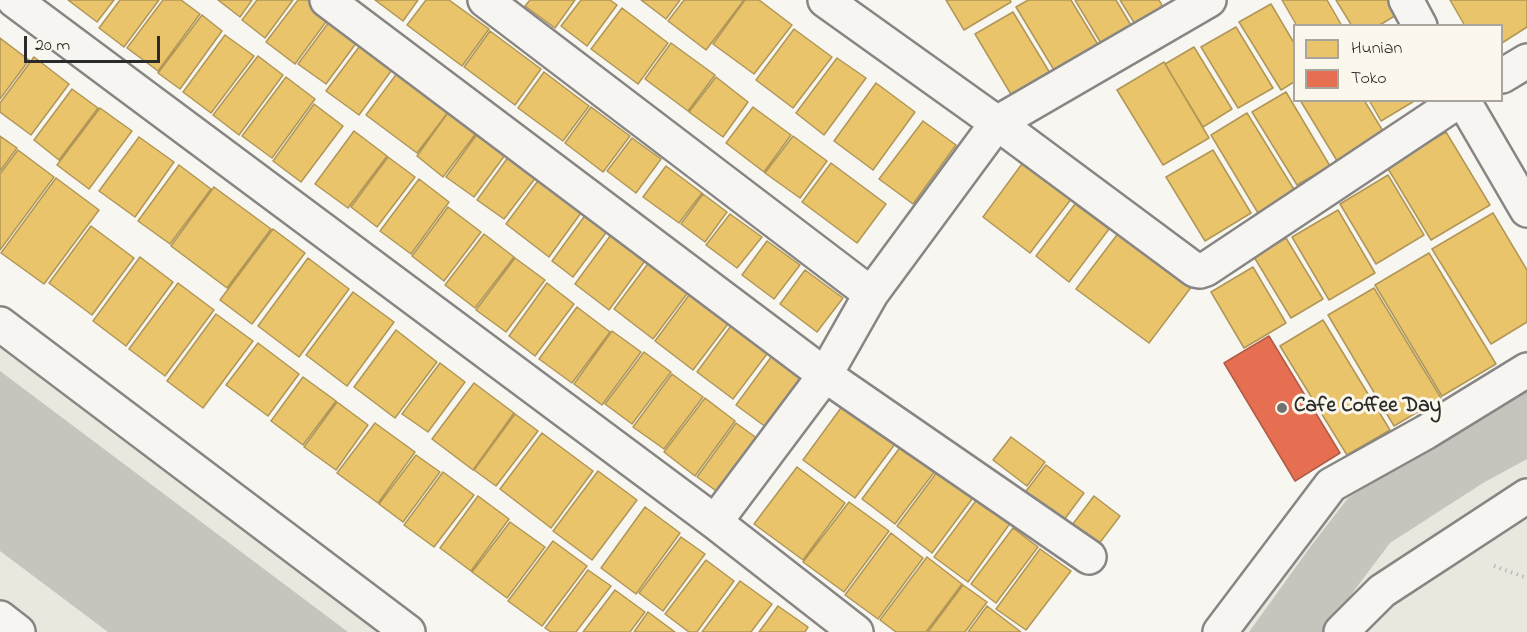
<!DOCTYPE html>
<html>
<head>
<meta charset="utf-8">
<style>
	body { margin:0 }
	#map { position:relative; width:1527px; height:632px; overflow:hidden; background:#f8f6f0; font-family:"Indie Flower",sans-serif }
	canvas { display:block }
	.legend { position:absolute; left:1293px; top:24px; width:210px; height:78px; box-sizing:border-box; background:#fbf7ec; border:2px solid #a8a59f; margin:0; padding:8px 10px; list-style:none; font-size:18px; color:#2b2b2b }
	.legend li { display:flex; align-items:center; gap:12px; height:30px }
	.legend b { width:30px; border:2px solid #a8a59f }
	.scale { position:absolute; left:24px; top:36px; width:136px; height:27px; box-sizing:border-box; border:3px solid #2b2b2b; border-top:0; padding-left:8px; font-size:18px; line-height:21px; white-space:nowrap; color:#2b2b2b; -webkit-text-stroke:4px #fbf7ec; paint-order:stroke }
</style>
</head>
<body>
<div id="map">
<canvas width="1527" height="632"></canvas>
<ul class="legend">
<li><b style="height:16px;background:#e9c46a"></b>Hunian</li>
<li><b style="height:16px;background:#e76f51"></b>Toko</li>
</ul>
<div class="scale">20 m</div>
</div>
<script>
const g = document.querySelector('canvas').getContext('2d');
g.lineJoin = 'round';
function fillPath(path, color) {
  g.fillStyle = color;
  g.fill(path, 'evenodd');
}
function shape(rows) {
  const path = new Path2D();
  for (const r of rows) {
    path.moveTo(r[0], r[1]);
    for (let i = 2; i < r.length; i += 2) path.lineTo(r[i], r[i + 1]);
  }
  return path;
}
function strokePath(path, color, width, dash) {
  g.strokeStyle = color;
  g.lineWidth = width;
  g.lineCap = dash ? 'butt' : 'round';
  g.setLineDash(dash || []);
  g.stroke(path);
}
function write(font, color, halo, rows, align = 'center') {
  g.font = font + ' "Indie Flower",sans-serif';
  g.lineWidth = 6;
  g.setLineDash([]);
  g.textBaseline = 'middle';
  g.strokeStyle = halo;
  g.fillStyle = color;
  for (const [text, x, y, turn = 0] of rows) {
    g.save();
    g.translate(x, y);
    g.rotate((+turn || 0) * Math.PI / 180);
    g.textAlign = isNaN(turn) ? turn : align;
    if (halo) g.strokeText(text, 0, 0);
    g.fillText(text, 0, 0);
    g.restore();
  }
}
const green = shape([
	[0,324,408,632,18,632,0,618],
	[1527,370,1527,632,1220,632,1331,485]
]);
const water = shape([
	[0,371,348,632,108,632,0,551],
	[1527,389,1527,459,1483,483,1390,543,1323,632,1249,632,1311,546,1348,498,1410,459]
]);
const homes = shape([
	[68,0,114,0,97,22,68,0],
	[120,0,159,0,124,47,99,28,120,0],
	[163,0,181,0,200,14,158,71,127,48,163,0],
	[218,0,252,0,240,17,218,0],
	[257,0,293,0,265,38,242,20,257,0],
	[298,0,312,0,331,15,295,64,266,42,298,0],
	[375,0,418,0,403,21,375,0],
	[426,0,449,0,489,29,462,66,407,25,426,0],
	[530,0,575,0,555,28,525,6,530,0],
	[581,0,610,0,617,5,587,46,561,26,581,0],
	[641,0,680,0,666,19,641,0],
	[684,0,744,0,706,50,668,21,684,0],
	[745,0,759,0,792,25,754,74,713,44,745,0],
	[946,0,1010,0,1011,2,964,30,946,0],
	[1028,0,1071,0,1100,48,1057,75,1016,7,1028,0],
	[1075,0,1116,0,1132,27,1102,45,1075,0],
	[1120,0,1159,0,1163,7,1135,24,1120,0],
	[1282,0,1327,0,1342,26,1297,26,1282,0],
	[1336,0,1389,0,1398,14,1378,26,1352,26,1336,0],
	[1450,0,1527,0,1527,27,1502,43,1502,26,1465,26,1450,0],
	[1271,4,1294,43,1294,82,1281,90,1239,22,1271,4],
	[622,8,668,43,638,84,591,49,622,8],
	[1013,12,1053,78,1015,101,975,34,1013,12],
	[202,15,222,31,180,89,158,73,202,15],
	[329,22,357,42,326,84,298,64,329,22],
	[1236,27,1273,88,1238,108,1201,47,1236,27],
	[794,29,832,57,793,108,756,80,794,29],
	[490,31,541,69,515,105,464,67,490,31],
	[225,35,254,56,211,113,183,92,225,35],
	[0,38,29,60,0,99,0,38],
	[362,43,394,67,359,115,326,91,362,43],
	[671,43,715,75,688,111,645,79,671,43],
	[1194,47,1232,109,1203,127,1165,64,1194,47],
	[258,56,283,75,239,135,213,115,258,56],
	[34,57,69,84,31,135,0,112,0,103,34,57],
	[837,58,866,78,824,135,796,113,837,58],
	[1164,62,1209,138,1163,165,1117,90,1164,62],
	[401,68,452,107,417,153,366,115,401,68],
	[544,72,589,106,563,141,518,108,544,72],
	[286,77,315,99,272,158,242,136,286,77],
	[716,77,748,102,723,137,689,112,716,77],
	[876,83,915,112,873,170,834,141,876,83],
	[72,89,98,108,59,160,34,140,72,89],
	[1286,92,1330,166,1297,185,1252,112,1286,92],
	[1300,100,1364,100,1386,136,1339,164,1300,100],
	[1369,100,1416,100,1381,121,1369,100],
	[314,104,343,126,301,182,273,161,314,104],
	[452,107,480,128,443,177,417,156,452,107],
	[591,107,630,136,603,172,565,143,591,107],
	[753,107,791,135,764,172,726,143,753,107],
	[100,108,132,131,89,189,57,165,100,108],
	[1247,113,1295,191,1258,213,1211,135,1247,113],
	[923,121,956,145,913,204,879,179,923,121],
	[483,126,511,147,474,197,446,177,483,126],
	[354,131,387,156,348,208,315,184,354,131],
	[1446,132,1490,205,1431,240,1387,167,1446,132],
	[0,136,17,148,0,171,0,136],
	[793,136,827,161,800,198,765,173,793,136],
	[139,137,174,162,135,217,99,191,139,137],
	[632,138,661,159,636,193,607,171,632,138],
	[18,150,54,177,0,250,0,174,18,150],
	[1213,150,1251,213,1205,241,1166,177,1213,150],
	[512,152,540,172,504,219,477,200,512,152],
	[388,157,415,177,377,227,351,207,388,157],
	[1027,157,1075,194,1030,253,983,217,1027,157],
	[831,163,886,204,857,243,802,202,831,163],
	[179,165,211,189,170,244,138,221,179,165],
	[666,166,702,193,679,223,643,197,666,166],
	[543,174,586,206,549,257,506,224,543,174],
	[1388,175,1424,235,1376,264,1340,204,1388,175],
	[56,178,99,210,44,284,1,253,56,178],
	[419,179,449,202,411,254,380,231,419,179],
	[214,187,271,229,227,288,171,246,214,187],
	[703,194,727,212,705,242,681,224,703,194],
	[1075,204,1109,229,1069,282,1036,256,1075,204],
	[448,207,481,232,444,281,412,256,448,207],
	[589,210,611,226,573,277,552,261,589,210],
	[1338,210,1375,273,1329,300,1292,237,1338,210],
	[1493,213,1527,270,1527,322,1491,344,1432,249,1493,213],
	[730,214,762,237,737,268,706,245,730,214],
	[91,226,134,258,92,315,49,283,91,226],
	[1123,227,1195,282,1149,343,1076,289,1123,227],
	[273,229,305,253,252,324,220,300,273,229],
	[613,232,647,258,609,310,575,284,613,232],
	[484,234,514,257,475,308,445,285,484,234],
	[1286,238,1323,299,1291,318,1254,257,1286,238],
	[767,241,800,265,774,299,742,275,767,241],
	[1429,253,1496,364,1442,396,1375,285,1429,253],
	[140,257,173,282,126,346,93,321,140,257],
	[308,258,349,289,299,357,258,326,308,258],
	[515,258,545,280,506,332,476,310,515,258],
	[650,261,689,291,653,339,614,309,650,261],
	[1253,267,1286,323,1244,348,1211,292,1253,267],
	[805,270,843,298,817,332,780,304,805,270],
	[178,283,214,310,165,376,129,349,178,283],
	[547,283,574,304,535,356,509,336,547,283],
	[695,287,734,316,693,370,655,341,695,287],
	[1374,288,1441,398,1394,426,1328,315,1374,288],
	[353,292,394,322,347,386,306,355,353,292],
	[577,307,610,332,572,383,539,359,577,307],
	[216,314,253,341,203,408,167,381,216,314],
	[736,319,773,346,733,399,697,372,736,319],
	[1323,320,1390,430,1347,455,1280,346,1323,320],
	[396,330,437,362,395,418,354,387,396,330],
	[612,331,641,352,602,405,574,384,612,331],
	[258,343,299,374,268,416,226,385,258,343],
	[777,349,820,380,778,436,736,405,777,349],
	[644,352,671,372,632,424,605,404,644,352],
	[440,363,465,382,428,432,402,414,440,363],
	[672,374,703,397,664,449,633,427,672,374],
	[303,377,336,401,303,445,271,421,303,377],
	[474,383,514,413,473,470,432,439,474,383],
	[705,398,735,421,695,476,664,452,705,398],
	[846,401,898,440,855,498,803,460,846,401],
	[337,402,368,425,336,470,304,447,337,402],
	[515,414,538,431,496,486,474,470,515,414],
	[375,423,415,452,378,503,337,473,375,423],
	[736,423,765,444,726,498,697,477,736,423],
	[542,433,593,471,551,528,500,489,542,433],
	[1011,437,1045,462,1027,486,993,460,1011,437],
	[904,442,938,467,895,524,862,499,904,442],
	[416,455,440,472,403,522,379,504,416,455],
	[1046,465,1084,493,1055,532,1017,503,1046,465],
	[797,467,845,503,803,560,754,524,797,467],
	[940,468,975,495,932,553,897,526,940,468],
	[598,471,637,500,592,560,553,531,598,471],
	[443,472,474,495,434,547,404,525,443,472],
	[478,496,509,519,471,571,440,548,478,496],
	[1094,496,1120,516,1089,557,1063,537,1094,496],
	[978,498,1011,522,968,582,934,557,978,498],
	[849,502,889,531,844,592,803,562,849,502],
	[645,507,680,533,636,594,601,568,645,507],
	[510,522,545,547,507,598,472,572,510,522],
	[1013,528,1038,547,996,603,971,584,1013,528],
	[891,533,923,558,878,619,845,595,891,533],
	[681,537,705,554,663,611,639,593,681,537],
	[553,541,587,566,542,626,508,601,553,541],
	[1040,549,1071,571,1026,630,996,609,1040,549],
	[927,557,962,584,926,632,896,632,880,620,927,557],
	[706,560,734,581,697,632,689,632,665,614,706,560],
	[588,570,611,586,576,632,551,632,545,628,588,570],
	[740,581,772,604,751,632,702,632,740,581],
	[963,585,987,602,965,632,928,632,963,585],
	[615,590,645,612,630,632,583,632,615,590],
	[778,606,808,627,805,632,759,632,778,606],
	[987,606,1021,632,968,632,987,606],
	[648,612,675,632,634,632,648,612]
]);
const shops = shape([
	[1269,336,1340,453,1295,481,1224,363,1269,336]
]);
const path = shape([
	[1494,566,1527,578]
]);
const minor = shape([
	[14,0,715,522,856,632],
	[327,0,825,375,1089,557],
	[485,0,871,294],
	[825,0,997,123,1195,270,1200,271,1206,269,1460,100],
	[1406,0,1420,26],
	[1502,76,1527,61],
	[1463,100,1527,210],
	[0,324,408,632],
	[715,522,825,375,871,294,997,123,1209,0],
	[0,618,18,632],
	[1220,632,1331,485,1426,432,1527,370],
	[1341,632,1382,591,1527,496]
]);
const markers = [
	[1282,408,6,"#737270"]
];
const poiNames = [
	["Cafe Coffee Day",1294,408]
];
fillPath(green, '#e9e7de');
fillPath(water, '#c6c4bd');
fillPath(homes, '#e9c46a');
strokePath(homes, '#b09657', 1.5);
fillPath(shops, '#e76f51');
strokePath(shops, '#af5b46', 1.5);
strokePath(minor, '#878684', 38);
strokePath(path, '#bcbab8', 4, [1.5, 4.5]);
strokePath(minor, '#f6f5f1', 33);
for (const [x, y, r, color] of markers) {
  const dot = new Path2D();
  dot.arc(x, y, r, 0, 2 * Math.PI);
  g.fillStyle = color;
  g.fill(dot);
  strokePath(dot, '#fbf7ec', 2);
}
write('bold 21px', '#2b2b2b', '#fbf7ec', poiNames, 'left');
</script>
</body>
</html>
